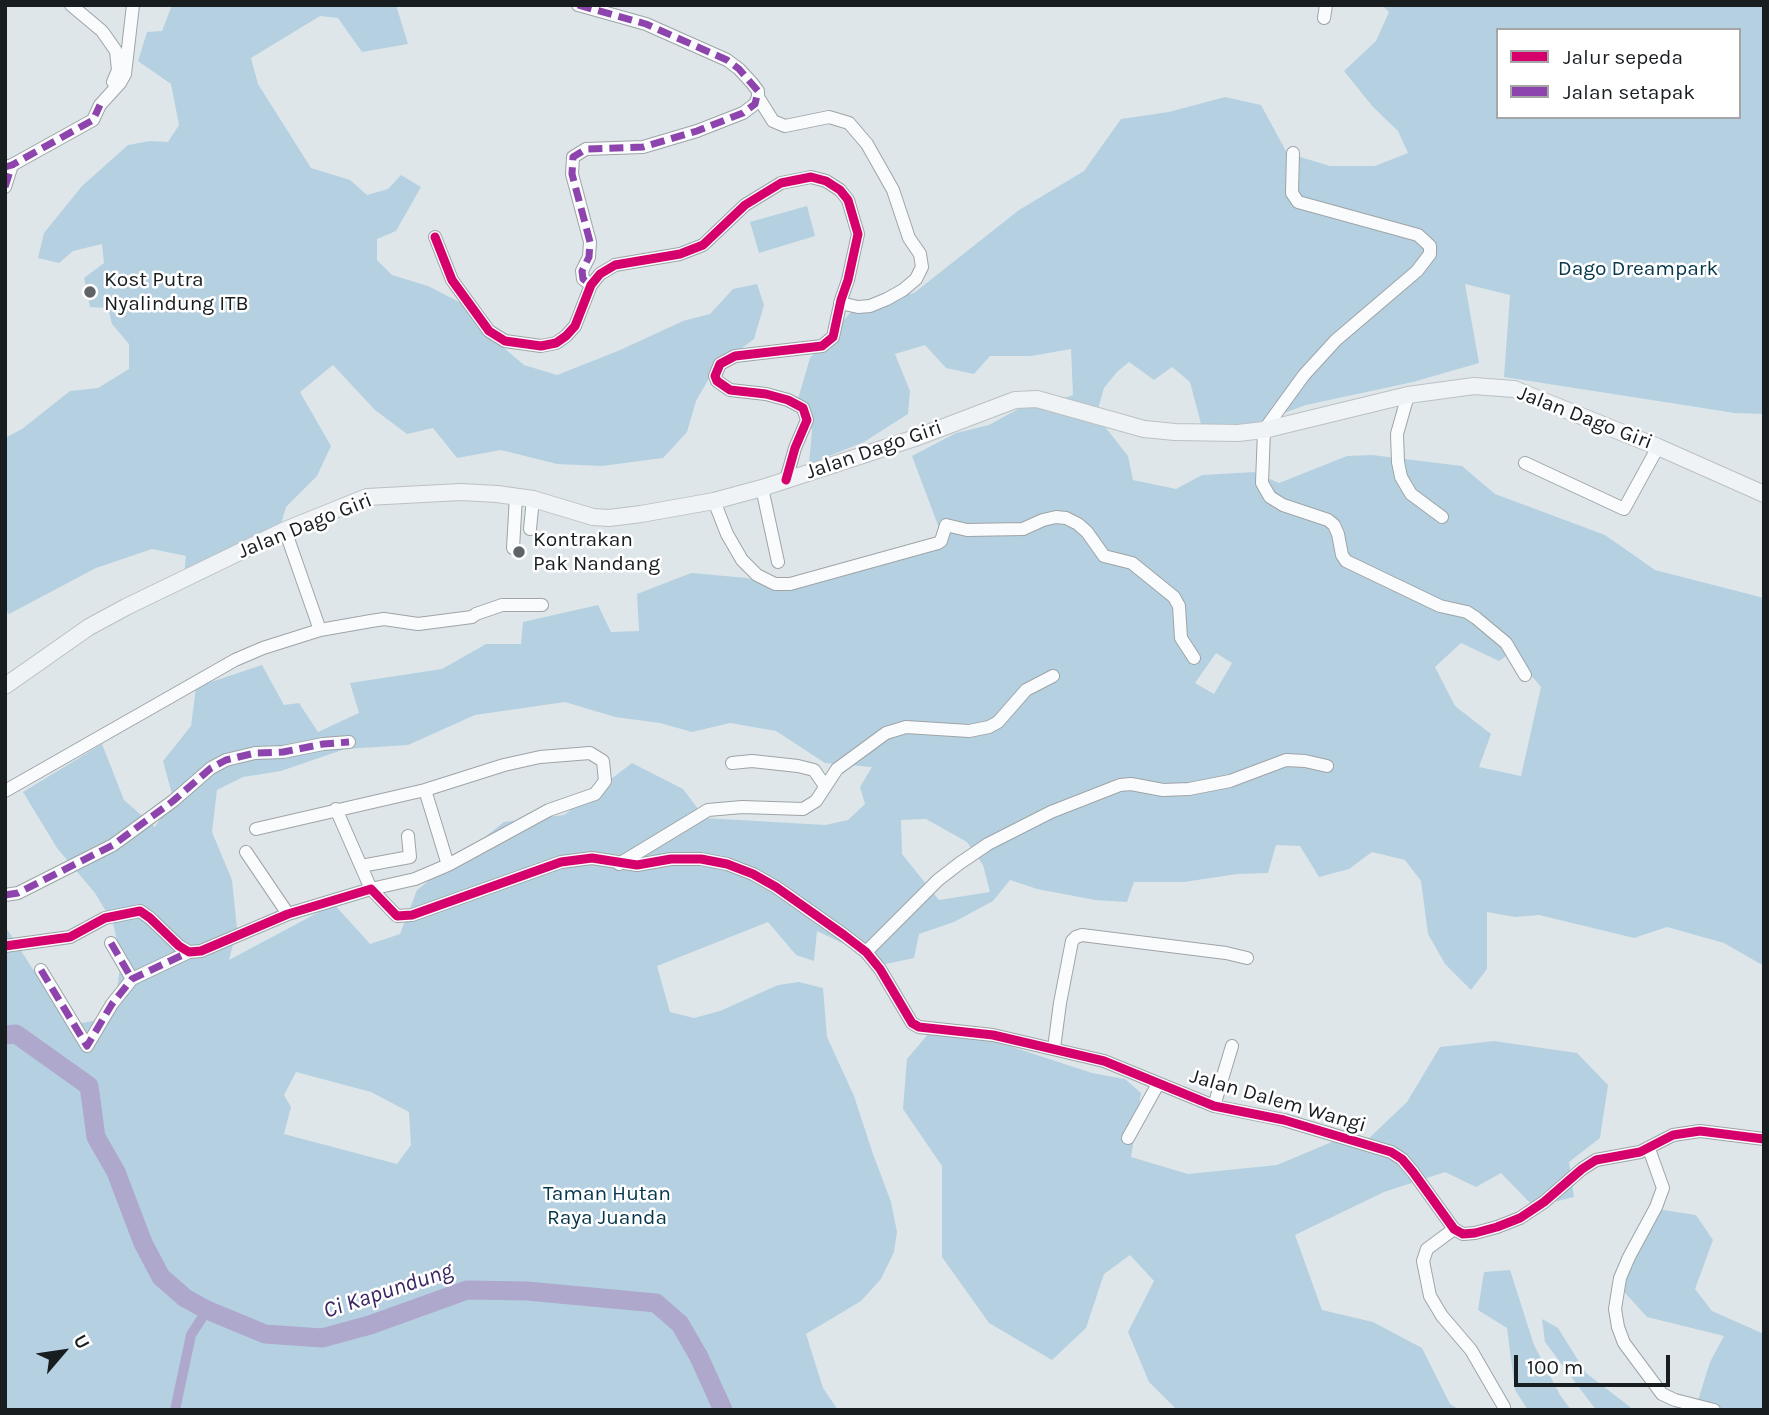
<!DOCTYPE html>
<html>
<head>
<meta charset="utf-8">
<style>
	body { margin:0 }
	#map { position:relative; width:1769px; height:1415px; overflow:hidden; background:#dee6ea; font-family:Karla,sans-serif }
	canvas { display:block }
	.frame { position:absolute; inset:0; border:7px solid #181d20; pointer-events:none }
	.legend { position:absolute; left:1496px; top:28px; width:245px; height:91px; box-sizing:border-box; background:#fff; border:2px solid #a3a5a6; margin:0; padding:9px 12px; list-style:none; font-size:21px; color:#181d20 }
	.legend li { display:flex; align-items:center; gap:14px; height:35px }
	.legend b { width:35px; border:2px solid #a3a5a6 }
	.north { position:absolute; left:28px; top:1317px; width:70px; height:70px; -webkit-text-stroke:5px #fff; paint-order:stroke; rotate:61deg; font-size:19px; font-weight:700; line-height:28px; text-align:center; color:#181d20 }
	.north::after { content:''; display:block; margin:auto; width:24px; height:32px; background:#181d20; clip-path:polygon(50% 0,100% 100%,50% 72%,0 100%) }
	.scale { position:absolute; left:1514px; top:1355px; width:156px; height:32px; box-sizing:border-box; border:4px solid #181d20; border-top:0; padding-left:9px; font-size:21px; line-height:24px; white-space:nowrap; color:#181d20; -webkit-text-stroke:5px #fff; paint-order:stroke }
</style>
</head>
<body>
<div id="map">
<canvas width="1769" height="1415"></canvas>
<div class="frame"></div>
<ul class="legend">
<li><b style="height:9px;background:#d6006c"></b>Jalur sepeda</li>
<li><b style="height:9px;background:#8e44ad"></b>Jalan setapak</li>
</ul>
<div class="north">U</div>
<div class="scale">100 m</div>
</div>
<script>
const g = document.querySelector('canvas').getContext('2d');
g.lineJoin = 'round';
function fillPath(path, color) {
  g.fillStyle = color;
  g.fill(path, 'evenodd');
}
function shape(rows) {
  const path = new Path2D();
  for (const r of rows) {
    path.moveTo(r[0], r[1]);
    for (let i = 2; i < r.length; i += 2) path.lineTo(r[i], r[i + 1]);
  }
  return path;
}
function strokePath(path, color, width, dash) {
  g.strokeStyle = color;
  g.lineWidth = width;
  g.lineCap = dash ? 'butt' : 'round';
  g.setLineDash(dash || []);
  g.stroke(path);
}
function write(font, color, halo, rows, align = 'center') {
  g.font = font + ' Karla,sans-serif';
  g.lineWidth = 5;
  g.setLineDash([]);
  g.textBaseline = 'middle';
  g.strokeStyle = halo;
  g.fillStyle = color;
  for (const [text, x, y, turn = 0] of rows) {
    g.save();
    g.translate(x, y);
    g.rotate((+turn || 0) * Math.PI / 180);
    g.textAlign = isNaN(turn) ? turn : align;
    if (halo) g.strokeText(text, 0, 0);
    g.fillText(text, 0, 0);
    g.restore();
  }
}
const green = shape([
	[172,5,396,5,408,44,362,52,338,18,320,16,251,58,258,84,311,168,350,180,367,195,388,189,401,175,421,187,396,231,377,239,377,260,392,275,428,286,467,306,497,342,524,365,557,375,618,351,683,321,710,314,733,289,757,284,764,305,754,339,715,368,696,401,687,432,663,458,602,466,557,464,501,450,457,458,433,428,407,434,375,410,333,365,300,392,331,446,317,476,286,507,279,531,184,576,186,556,152,549,96,568,9,614,5,610,5,438,22,429,70,391,98,388,129,369,129,344,112,324,108,308,90,307,84,278,104,263,102,244,73,251,59,263,38,258,44,233,82,186,128,145,150,141,168,142,179,125,171,84,138,61,147,32,162,31],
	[1382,5,1764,5,1764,414,1735,413,1504,377,1510,295,1465,284,1479,363,1413,382,1306,405,1242,428,1201,424,1190,382,1172,367,1154,380,1129,362,1117,372,1104,388,1098,409,1102,423,1128,456,1133,480,1176,489,1202,475,1254,472,1279,483,1347,456,1372,455,1462,466,1495,494,1605,535,1655,570,1764,598,1764,966,1724,943,1667,927,1634,938,1539,915,1515,917,1487,912,1487,969,1471,990,1445,964,1428,934,1421,881,1405,860,1372,852,1349,869,1319,877,1300,846,1276,845,1268,873,1237,874,1184,882,1134,882,1127,902,1095,900,1037,889,1010,880,993,901,954,922,919,934,914,958,886,964,817,931,814,961,796,955,768,922,657,966,670,1012,694,1018,720,1011,778,985,799,982,823,988,827,1037,854,1096,873,1154,891,1202,897,1232,894,1252,881,1279,861,1301,806,1334,823,1388,838,1410,5,1410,5,926,69,1025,99,1020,116,997,121,960,113,923,95,893,57,848,23,792,102,744,124,800,155,827,173,798,163,761,191,726,196,687,262,665,284,705,299,703,318,732,359,713,350,683,442,669,486,644,521,644,523,622,598,605,611,632,639,631,637,594,691,573,747,578,774,587,945,544,912,456,956,433,989,425,1029,403,1053,402,1073,395,1071,349,1031,356,990,356,974,374,946,368,925,345,895,354,910,391,908,414,864,442,809,464,812,430,798,399,810,358,859,303,914,293,1019,210,1084,171,1121,119,1169,112,1225,97,1261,105,1287,153,1330,166,1375,166,1408,153,1398,131,1373,107,1344,71,1376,41,1389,12],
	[1498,30,1739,30,1739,117,1498,117],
	[1461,643,1499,661,1512,652,1541,687,1521,776,1479,767,1491,734,1455,706,1435,667],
	[1216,653,1232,663,1214,694,1195,683],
	[565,702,615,717,660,723,692,732,730,723,776,731,825,763,872,767,860,787,865,804,848,820,825,825,705,818,683,789,632,763,564,815,504,822,417,890,400,934,370,944,334,904,229,960,237,928,232,880,212,832,217,790,243,777,281,771,345,749,408,745,475,715],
	[926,819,967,842,983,865,990,892,939,900,902,854,901,820],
	[296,1072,371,1092,409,1112,411,1145,397,1164,284,1134,291,1107,284,1095],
	[807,206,815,236,759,253,750,222],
	[929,1033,982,1037,1092,1073,1125,1079,1141,1093,1131,1157,1188,1174,1277,1165,1339,1139,1366,1141,1407,1102,1440,1047,1494,1041,1577,1053,1608,1085,1600,1138,1569,1162,1574,1197,1534,1207,1501,1173,1476,1187,1445,1172,1384,1192,1295,1235,1322,1310,1373,1322,1422,1348,1450,1404,1460,1410,1177,1410,1149,1382,1128,1332,1154,1281,1130,1255,1104,1274,1086,1328,1052,1360,989,1323,942,1257,942,1166,903,1109,907,1059],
	[1657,1209,1696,1215,1713,1240,1695,1289,1712,1311,1764,1334,1764,1410,1695,1410,1710,1362,1724,1336,1647,1317,1617,1284,1633,1266,1639,1235],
	[1510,1270,1534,1345,1560,1395,1571,1410,1528,1410,1515,1390,1507,1328,1478,1310,1484,1272],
	[1542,1319,1558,1328,1586,1373,1634,1410,1596,1410,1545,1342]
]);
const canal = shape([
	[175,1410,191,1335,207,1310]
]);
const river = shape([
	[5,1035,16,1034,89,1086,96,1137,116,1172,143,1243,161,1277,185,1298,207,1310,265,1334,322,1338,370,1325,467,1290,527,1291,656,1303,680,1324,699,1357,723,1410]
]);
const minor = shape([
	[71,5,102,31,116,51,118,70,113,82],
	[578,5,646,24,727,60,739,69,752,83,758,91,758,97,773,121,785,126,829,117,849,123,867,144,893,190,909,238,920,254,922,267,916,279,903,290,887,299,870,306,858,307,840,303],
	[1324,18,1326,5],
	[1293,153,1292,193,1298,202,1418,235,1430,246,1430,254,1417,271,1336,340,1304,375,1264,430,1262,483,1270,497,1283,505,1328,520,1334,525,1338,534,1342,555,1346,561,1440,606,1467,612,1476,618,1506,643,1525,675],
	[5,167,12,165,93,120,100,105,120,83,125,74,133,5],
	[5,187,12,165],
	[435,237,452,280,489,331,505,341,541,346,556,343,566,336,575,326,591,285,600,274,615,265,680,254,703,245,745,205,781,183,811,177,826,181,840,190,848,200,858,234,848,280,841,300,833,337,822,346,735,356,720,364,715,376,717,381,730,390,766,394,788,400,803,408,807,420,795,448,786,480],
	[591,285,583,279,582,271,589,257,590,242,572,174,573,157,586,149,643,147,697,131,743,113,755,104,758,97],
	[1408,395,1397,434,1398,462,1401,477,1411,494,1442,517],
	[1525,463,1624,509,1658,447],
	[762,488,778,562],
	[714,501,727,534,742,560,757,575,775,584,790,584,938,543,941,541,946,525,967,530,1023,529,1043,520,1056,517,1066,518,1078,524,1087,532,1104,556,1132,563,1174,597,1179,606,1181,638,1194,658],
	[530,529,533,499],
	[285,530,320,630],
	[513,548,516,496],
	[732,763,752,761,798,766,814,770,825,786],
	[5,791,235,660,263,648,320,630,371,621,384,619,418,624,472,617,476,614,502,605,542,605],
	[336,809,371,889,415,879,448,865,425,790],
	[256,829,425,790,504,765,540,757,590,753,603,761,605,781,595,794,549,810,448,865],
	[246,852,288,914],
	[619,864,708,810,742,807,803,809,816,801,837,769,886,733,906,727,969,731,989,727,998,722,1026,690,1053,676],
	[361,866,410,857,408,836],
	[5,895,18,893,113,845,173,801,211,768,226,760,255,753,283,752,323,744,349,742],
	[111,943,132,979],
	[5,946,70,937,105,918,140,911,150,918,179,946,189,952,201,951,288,914,371,889,397,916,412,915,561,862,592,858,637,865,671,859,701,859,727,864,753,874,776,887,844,935,866,952,880,969,912,1023,919,1027,993,1035,1104,1061,1214,1106,1284,1120,1391,1152,1402,1159,1413,1172,1454,1229,1463,1234,1475,1233,1497,1227,1520,1218,1544,1202,1582,1169,1596,1160,1640,1152,1673,1135,1700,1131,1764,1139],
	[866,952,938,880,960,863,988,844,1051,812,1120,785,1131,784,1163,790,1189,789,1230,781,1286,760,1305,761,1327,766],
	[41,970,87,1046,112,1004,132,979,189,952],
	[1054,1048,1060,1003,1072,941,1076,937,1082,935,1226,953,1247,958],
	[1214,1106,1232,1046],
	[1128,1138,1158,1084],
	[1649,1149,1663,1188,1656,1207,1629,1257,1620,1278,1615,1309,1618,1327,1624,1343,1662,1394,1675,1400,1714,1410],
	[1454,1229,1427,1249,1423,1261,1430,1296,1442,1316,1471,1350,1504,1407]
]);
const major = shape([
	[5,686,89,627,126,607,285,530,367,497,461,492,497,494,533,499,593,517,609,518,641,514,714,501,762,488,915,438,1015,400,1037,399,1144,429,1175,432,1238,433,1264,430,1408,395,1474,386,1514,389,1658,447,1764,494]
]);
const quiet = shape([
	[578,5,646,24,727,60,739,69,758,91,755,104,743,113,697,131,643,147,586,149,573,157,572,174,590,242,589,257,582,271,583,279,591,285],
	[5,167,12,165,93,120,100,105],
	[5,187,12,165],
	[5,895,18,893,113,845,173,801,211,768,226,760,255,753,283,752,323,744,349,742],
	[111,943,132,979],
	[41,970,87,1046,112,1004,132,979,189,952]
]);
const cycleway = shape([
	[435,237,452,280,489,331,505,341,541,346,556,343,566,336,575,326,591,285,600,274,615,265,680,254,703,245,745,205,781,183,811,177,826,181,840,190,848,200,858,234,848,280,841,300,833,337,822,346,735,356,720,364,715,376,717,381,730,390,766,394,788,400,803,408,807,420,795,448,786,480],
	[5,946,70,937,105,918,140,911,150,918,179,946,189,952,201,951,288,914,371,889,397,916,412,915,561,862,592,858,637,865,671,859,701,859,727,864,753,874,776,887,844,935,866,952,880,969,912,1023,919,1027,993,1035,1104,1061,1214,1106,1284,1120,1391,1152,1402,1159,1413,1172,1454,1229,1463,1234,1475,1233,1497,1227,1520,1218,1544,1202,1582,1169,1596,1160,1640,1152,1673,1135,1700,1131,1764,1139]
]);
const markers = [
	[90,292,7,"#5d6367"],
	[519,552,7,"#5d6367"]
];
const parkNames = [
	["Dago Dreampark",1638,269],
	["Taman Hutan",607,1194],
	["Raya Juanda",607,1218]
];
const poiNames = [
	["Kost Putra",104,280],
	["Nyalindung ITB",104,304],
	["Kontrakan",533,540],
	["Pak Nandang",533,564]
];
const streetNames = [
	["Jalan Dago Giri",1585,418,21],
	["Jalan Dago Giri",874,450,-19],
	["Jalan Dago Giri",305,526,-22],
	["Jalan Dalem Wangi",1278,1101,16]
];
const waterNames = [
	["Ci Kapundung",388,1291,-18]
];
fillPath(green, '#b5d1e1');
strokePath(canal, '#aea8cd', 10);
strokePath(river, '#aea8cd', 19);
strokePath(minor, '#9ea4a7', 14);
strokePath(major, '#bcc0c3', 18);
strokePath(minor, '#fafbfc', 12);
strokePath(major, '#f0f3f6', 16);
strokePath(quiet, '#8e44ad', 7, [14, 7]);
strokePath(cycleway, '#d6006c', 9);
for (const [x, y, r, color] of markers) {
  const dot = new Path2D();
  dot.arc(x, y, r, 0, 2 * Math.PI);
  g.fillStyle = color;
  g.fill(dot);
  strokePath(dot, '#fff', 2.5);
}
write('21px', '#04364c', '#fff', parkNames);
write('21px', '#181d20', '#fff', poiNames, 'left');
write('21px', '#181d20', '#fff', streetNames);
write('italic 23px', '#3a2462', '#fff', waterNames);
</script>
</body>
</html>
